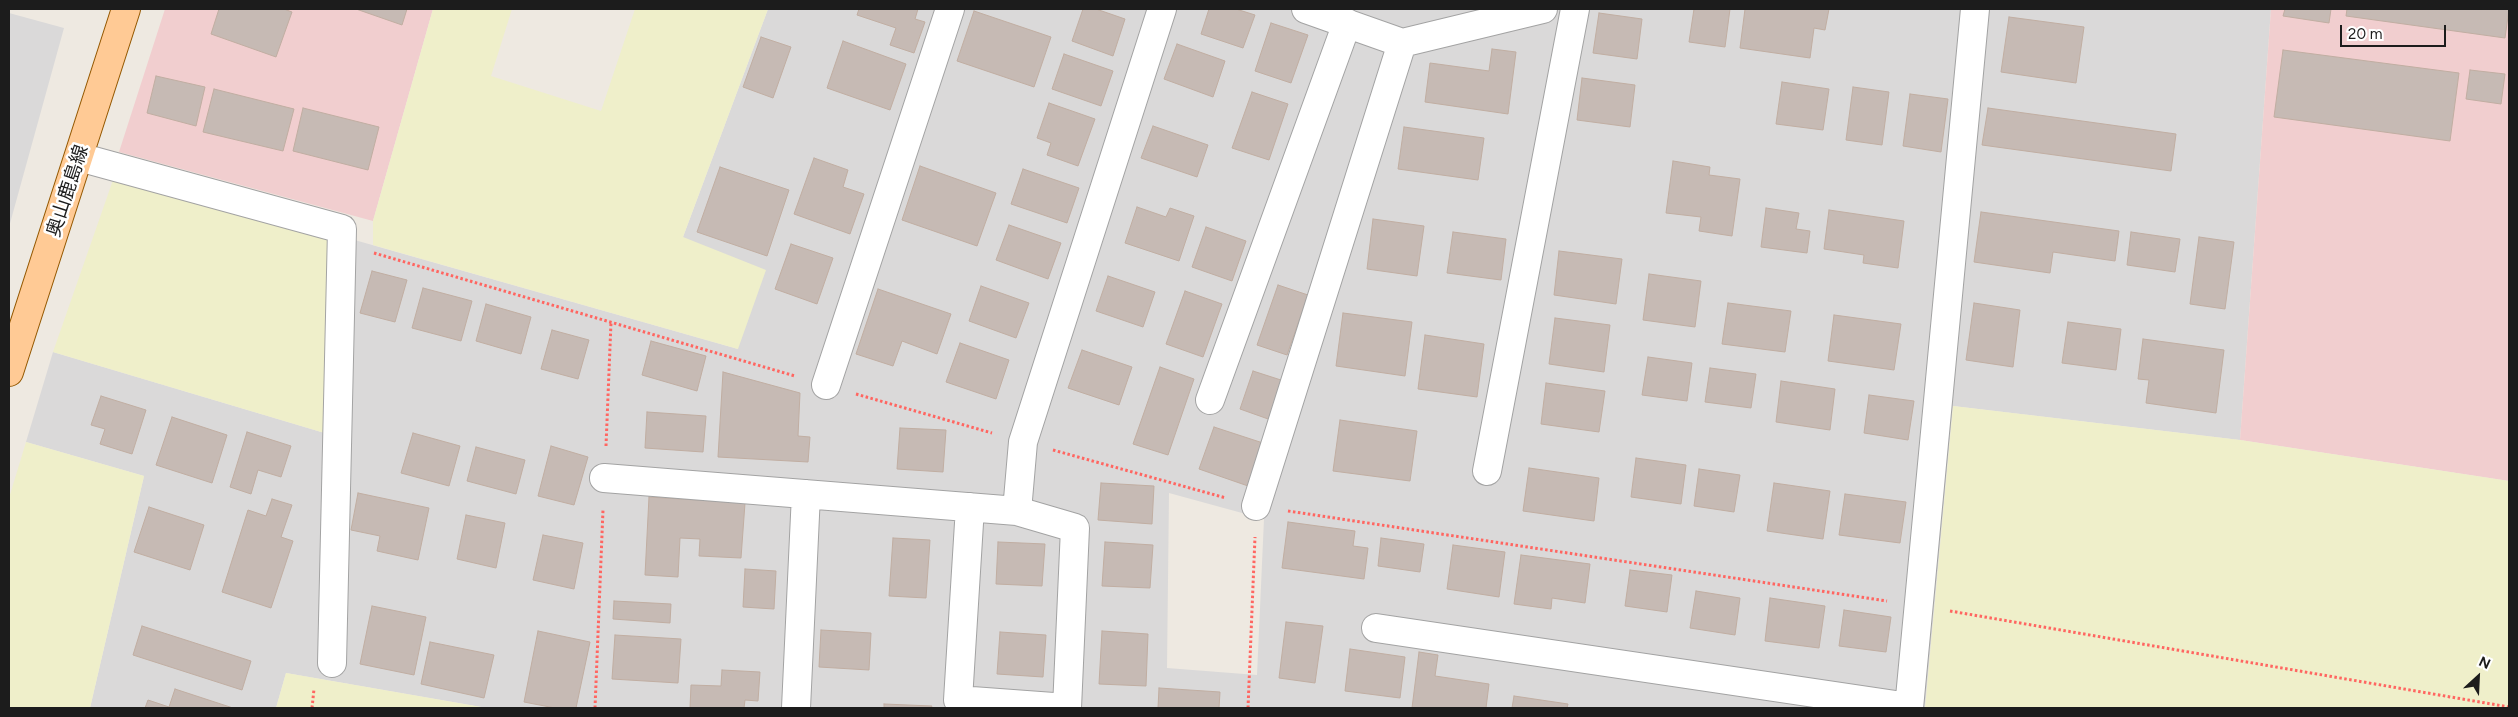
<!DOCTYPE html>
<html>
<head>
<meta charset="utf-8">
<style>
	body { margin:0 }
	#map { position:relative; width:2518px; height:717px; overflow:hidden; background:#eee9e1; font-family:Figtree,sans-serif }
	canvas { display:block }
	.frame { position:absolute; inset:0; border:10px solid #1c1c1c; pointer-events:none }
	.north { position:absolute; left:2453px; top:652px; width:50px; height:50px; -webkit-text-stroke:4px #fff; paint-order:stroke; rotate:25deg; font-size:14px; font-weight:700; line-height:20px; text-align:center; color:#1c1c1c }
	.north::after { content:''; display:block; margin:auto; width:18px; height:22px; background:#1c1c1c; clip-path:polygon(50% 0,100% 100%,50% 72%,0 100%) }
	.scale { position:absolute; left:2340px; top:25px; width:106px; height:22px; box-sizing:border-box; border:2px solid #1c1c1c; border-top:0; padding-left:6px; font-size:15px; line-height:18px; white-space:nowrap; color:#1c1c1c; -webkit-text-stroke:4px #fff; paint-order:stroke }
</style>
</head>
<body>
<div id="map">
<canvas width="2518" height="717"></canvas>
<div class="frame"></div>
<div class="north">N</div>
<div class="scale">20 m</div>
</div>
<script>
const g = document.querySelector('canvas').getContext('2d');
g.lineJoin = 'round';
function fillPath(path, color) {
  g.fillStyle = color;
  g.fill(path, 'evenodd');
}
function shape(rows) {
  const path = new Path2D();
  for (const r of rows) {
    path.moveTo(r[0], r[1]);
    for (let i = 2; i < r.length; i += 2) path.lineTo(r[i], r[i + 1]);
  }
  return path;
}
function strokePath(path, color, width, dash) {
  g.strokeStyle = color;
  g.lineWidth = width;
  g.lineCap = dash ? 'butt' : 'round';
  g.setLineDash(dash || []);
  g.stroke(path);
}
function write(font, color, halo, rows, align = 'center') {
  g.font = font + ' Figtree,"Noto Sans JP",sans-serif';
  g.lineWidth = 5;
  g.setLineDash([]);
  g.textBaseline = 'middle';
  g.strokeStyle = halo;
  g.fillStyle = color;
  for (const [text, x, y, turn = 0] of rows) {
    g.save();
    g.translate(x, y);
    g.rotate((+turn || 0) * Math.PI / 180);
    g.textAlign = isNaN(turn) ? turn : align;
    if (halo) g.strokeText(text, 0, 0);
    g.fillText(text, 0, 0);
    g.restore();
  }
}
const residential = shape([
	[768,9,2271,9,2240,440,1953,406,1925,708,487,708,286,673,276,708,90,708,144,476,26,442,53,352,328,434,330,233,738,349,683,237],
	[1169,493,1264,519,1257,675,1167,668],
	[9,13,64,28,9,227]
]);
const commercial = shape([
	[165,9,433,9,373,221,119,152],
	[2271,9,2509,9,2509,481,2240,440]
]);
const farmland = shape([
	[433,9,512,9,491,76,601,111,635,9,768,9,683,237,766,270,738,349,373,245,373,221],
	[113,180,330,233,328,434,53,352],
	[1953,406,2240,440,2509,481,2509,708,1925,708],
	[26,442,144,476,90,708,9,708,9,498],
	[286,673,487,708,276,708]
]);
const building = shape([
	[219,9,284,9,292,12,276,57,211,34,219,9],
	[356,9,407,9,402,25,356,9],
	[859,9,918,9,915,19,925,22,914,53,890,45,896,28,857,15,859,9],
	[1083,9,1096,9,1125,19,1113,56,1072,41,1083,9],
	[1209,9,1236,9,1255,15,1243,48,1201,34,1209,9],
	[1694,9,1730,9,1725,47,1689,42,1694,9],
	[1745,9,1829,9,1825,30,1814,28,1810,58,1740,48,1745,9],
	[2285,9,2331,9,2329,23,2283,16,2285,9],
	[2347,9,2509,9,2505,38,2346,16,2347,9],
	[974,11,1051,37,1034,87,957,61,974,11],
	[1599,13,1642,19,1637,59,1593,53,1599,13],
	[2009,17,2084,27,2076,83,2001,72,2009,17],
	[1271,23,1308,35,1291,83,1255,71,1271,23],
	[761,37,791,47,773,98,743,87,761,37],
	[843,41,906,64,890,110,827,88,843,41],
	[1177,44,1225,61,1213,97,1164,79,1177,44],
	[1492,49,1516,52,1508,114,1425,102,1430,63,1489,71,1492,49],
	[2283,50,2459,73,2450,141,2274,117,2283,50],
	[1064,54,1113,71,1101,106,1052,89,1064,54],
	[2470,70,2505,74,2501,104,2466,99,2470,70],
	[156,76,205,87,196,126,147,113,156,76],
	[1582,78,1635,85,1630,127,1577,120,1582,78],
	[1782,82,1829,89,1823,130,1776,124,1782,82],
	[1853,87,1889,92,1882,145,1846,140,1853,87],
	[214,89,294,109,283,151,203,132,214,89],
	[1252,92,1288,104,1269,160,1232,148,1252,92],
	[1910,94,1948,99,1941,152,1903,146,1910,94],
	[1049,103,1095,119,1078,166,1047,155,1051,143,1037,138,1049,103],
	[303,108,379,127,368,170,293,151,303,108],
	[1988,108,2176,134,2171,171,1982,145,1988,108],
	[1153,126,1208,145,1197,177,1141,158,1153,126],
	[1404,127,1484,138,1478,180,1398,169,1404,127],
	[814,158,848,170,843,187,864,194,850,234,794,214,814,158],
	[1673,161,1710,167,1709,175,1740,179,1732,236,1699,231,1701,217,1666,213,1673,161],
	[920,166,996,193,977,246,902,220,920,166],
	[720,167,789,190,767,256,697,232,720,167],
	[1023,169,1079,188,1067,223,1011,204,1023,169],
	[1137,207,1166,217,1170,208,1194,216,1179,261,1125,243,1137,207],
	[1766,208,1799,213,1796,229,1810,231,1807,253,1761,247,1766,208],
	[1829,210,1904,221,1898,268,1863,263,1864,255,1824,249,1829,210],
	[1981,212,2119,231,2115,261,2053,252,2050,273,1974,262,1981,212],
	[1373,219,1424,226,1417,276,1367,269,1373,219],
	[1009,225,1061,243,1048,279,996,260,1009,225],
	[1206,227,1246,241,1232,281,1192,267,1206,227],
	[1453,232,1506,239,1501,280,1447,273,1453,232],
	[2131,232,2180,239,2175,272,2127,265,2131,232],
	[2199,237,2234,242,2225,309,2190,304,2199,237],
	[791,244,833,258,817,304,775,289,791,244],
	[1559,251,1622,259,1616,304,1554,295,1559,251],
	[372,271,407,280,395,322,360,313,372,271],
	[1649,274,1701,281,1695,327,1643,320,1649,274],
	[1108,276,1155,292,1143,327,1096,311,1108,276],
	[1278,285,1308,295,1287,355,1257,345,1278,285],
	[981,286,1029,303,1016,338,969,321,981,286],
	[423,288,472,301,461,341,412,328,423,288],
	[878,289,951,314,937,354,902,341,893,366,856,354,878,289],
	[1185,291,1222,304,1203,357,1166,344,1185,291],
	[1728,303,1791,311,1785,352,1722,344,1728,303],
	[1974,303,2020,310,2013,367,1966,360,1974,303],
	[486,304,531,317,521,354,476,341,486,304],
	[1343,313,1412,322,1405,376,1336,366,1343,313],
	[1834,315,1901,324,1894,370,1828,361,1834,315],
	[1555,318,1610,325,1604,372,1549,364,1555,318],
	[2068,322,2121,329,2116,370,2062,363,2068,322],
	[552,330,589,340,578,379,541,369,552,330],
	[1425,335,1484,344,1477,397,1418,389,1425,335],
	[2143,339,2224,350,2216,413,2146,403,2149,380,2138,379,2143,339],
	[651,341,706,356,697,391,642,375,651,341],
	[960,343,1009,360,996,399,946,382,960,343],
	[1082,350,1132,367,1119,405,1068,388,1082,350],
	[1648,357,1692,363,1687,401,1642,395,1648,357],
	[1160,367,1194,379,1168,455,1133,444,1160,367],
	[1710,368,1756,374,1751,408,1705,402,1710,368],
	[1253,371,1284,381,1271,420,1240,409,1253,371],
	[723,372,800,393,798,436,810,437,808,462,718,457,723,372],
	[1781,381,1835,389,1830,430,1776,422,1781,381],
	[1546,383,1605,391,1599,432,1541,424,1546,383],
	[1869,395,1914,401,1908,440,1864,433,1869,395],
	[101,396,146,410,132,454,100,444,105,429,91,425,101,396],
	[647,412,706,416,703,452,645,448,647,412],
	[172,417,227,435,212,483,156,465,172,417],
	[1340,420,1417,431,1410,481,1333,471,1340,420],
	[1214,427,1266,444,1251,487,1199,469,1214,427],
	[900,428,946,430,943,472,897,469,900,428],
	[247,432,291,446,281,477,258,470,251,494,230,487,247,432],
	[413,433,460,446,449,486,401,473,413,433],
	[551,446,588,457,574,505,538,496,551,446],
	[476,447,525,460,516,494,467,481,476,447],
	[1636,458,1686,465,1681,504,1631,497,1636,458],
	[1529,468,1599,478,1594,521,1523,511,1529,468],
	[1699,469,1740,475,1734,512,1694,506,1699,469],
	[1101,483,1154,486,1152,524,1098,520,1101,483],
	[1774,483,1830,491,1823,539,1767,531,1774,483],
	[358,493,429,508,418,560,377,551,380,536,351,530,358,493],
	[1845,494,1906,502,1900,543,1839,535,1845,494],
	[649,497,745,503,741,558,699,556,700,539,680,538,678,577,645,575,649,497],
	[272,499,292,505,281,537,293,541,271,608,222,592,248,510,266,516,272,499],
	[149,507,204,525,190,570,134,552,149,507],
	[466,515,505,523,496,568,457,559,466,515],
	[1288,522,1355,531,1353,546,1368,548,1364,579,1282,568,1288,522],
	[543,535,583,543,574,589,533,580,543,535],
	[893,538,930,540,926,598,889,596,893,538],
	[1381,538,1424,544,1420,572,1378,566,1381,538],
	[998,542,1045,544,1042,586,996,584,998,542],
	[1105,542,1153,545,1150,588,1102,586,1105,542],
	[1453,545,1505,552,1499,597,1447,589,1453,545],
	[1521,555,1590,564,1585,603,1552,598,1551,609,1514,604,1521,555],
	[745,569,776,571,774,609,743,607,745,569],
	[1630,570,1672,575,1667,612,1625,606,1630,570],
	[1696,591,1740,598,1735,635,1690,628,1696,591],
	[1770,598,1825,606,1819,648,1765,641,1770,598],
	[614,601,671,604,670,623,613,619,614,601],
	[372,606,426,617,414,675,360,664,372,606],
	[1844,610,1891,617,1886,652,1839,646,1844,610],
	[1286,622,1323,626,1315,683,1279,678,1286,622],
	[142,626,251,661,242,690,133,655,142,626],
	[821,630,871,633,869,670,819,667,821,630],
	[538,631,590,642,576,708,555,708,524,702,538,631],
	[1102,631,1148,634,1146,686,1099,684,1102,631],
	[1000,632,1046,635,1043,677,997,674,1000,632],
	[615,635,681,639,678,683,612,679,615,635],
	[430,642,494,655,484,698,421,684,430,642],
	[1350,649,1405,657,1400,698,1345,691,1350,649],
	[1419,652,1438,655,1435,676,1489,684,1486,708,1412,708,1419,652],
	[722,670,760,672,758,701,745,700,744,708,690,708,691,685,721,686,722,670],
	[1159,688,1220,692,1219,708,1158,708,1159,688],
	[175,689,233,708,145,708,148,700,169,707,175,689],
	[1514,696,1568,704,1567,708,1512,708,1514,696],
	[884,704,932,706,931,708,884,708,884,704]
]);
const path = shape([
	[374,253,795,376],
	[856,394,992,433],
	[606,446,611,322],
	[1053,450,1226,498],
	[1288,511,1887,601],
	[1950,611,2509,707],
	[312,708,314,689],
	[595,708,603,510],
	[1248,708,1255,537]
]);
const minor = shape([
	[1306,9,1402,43,1543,9],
	[79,157,342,229,332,663],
	[826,385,950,9],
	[1210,400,1347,23],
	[1487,471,1575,9],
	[604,478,1017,511,1023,442,1162,9],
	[1256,506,1402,43],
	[970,507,958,700,1067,708,1075,528,1017,511],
	[1376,628,1909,707],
	[796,708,806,494],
	[1909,708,1975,9]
]);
const major = shape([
	[9,372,126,9]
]);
const streetNames = [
	["奥山鹿島線",68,191,-72]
];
fillPath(residential, '#dad9d9');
fillPath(commercial, '#f1cecf');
fillPath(farmland, '#efefca');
fillPath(building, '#c6bab4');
strokePath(building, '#c1aea2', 1);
strokePath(minor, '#a3a3a3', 30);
strokePath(major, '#945800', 30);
strokePath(path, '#ff6661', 3, [2.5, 2.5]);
strokePath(minor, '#fff', 28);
strokePath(major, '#ffca95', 28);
write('19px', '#1c1c1c', '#fff', streetNames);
</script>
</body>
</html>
